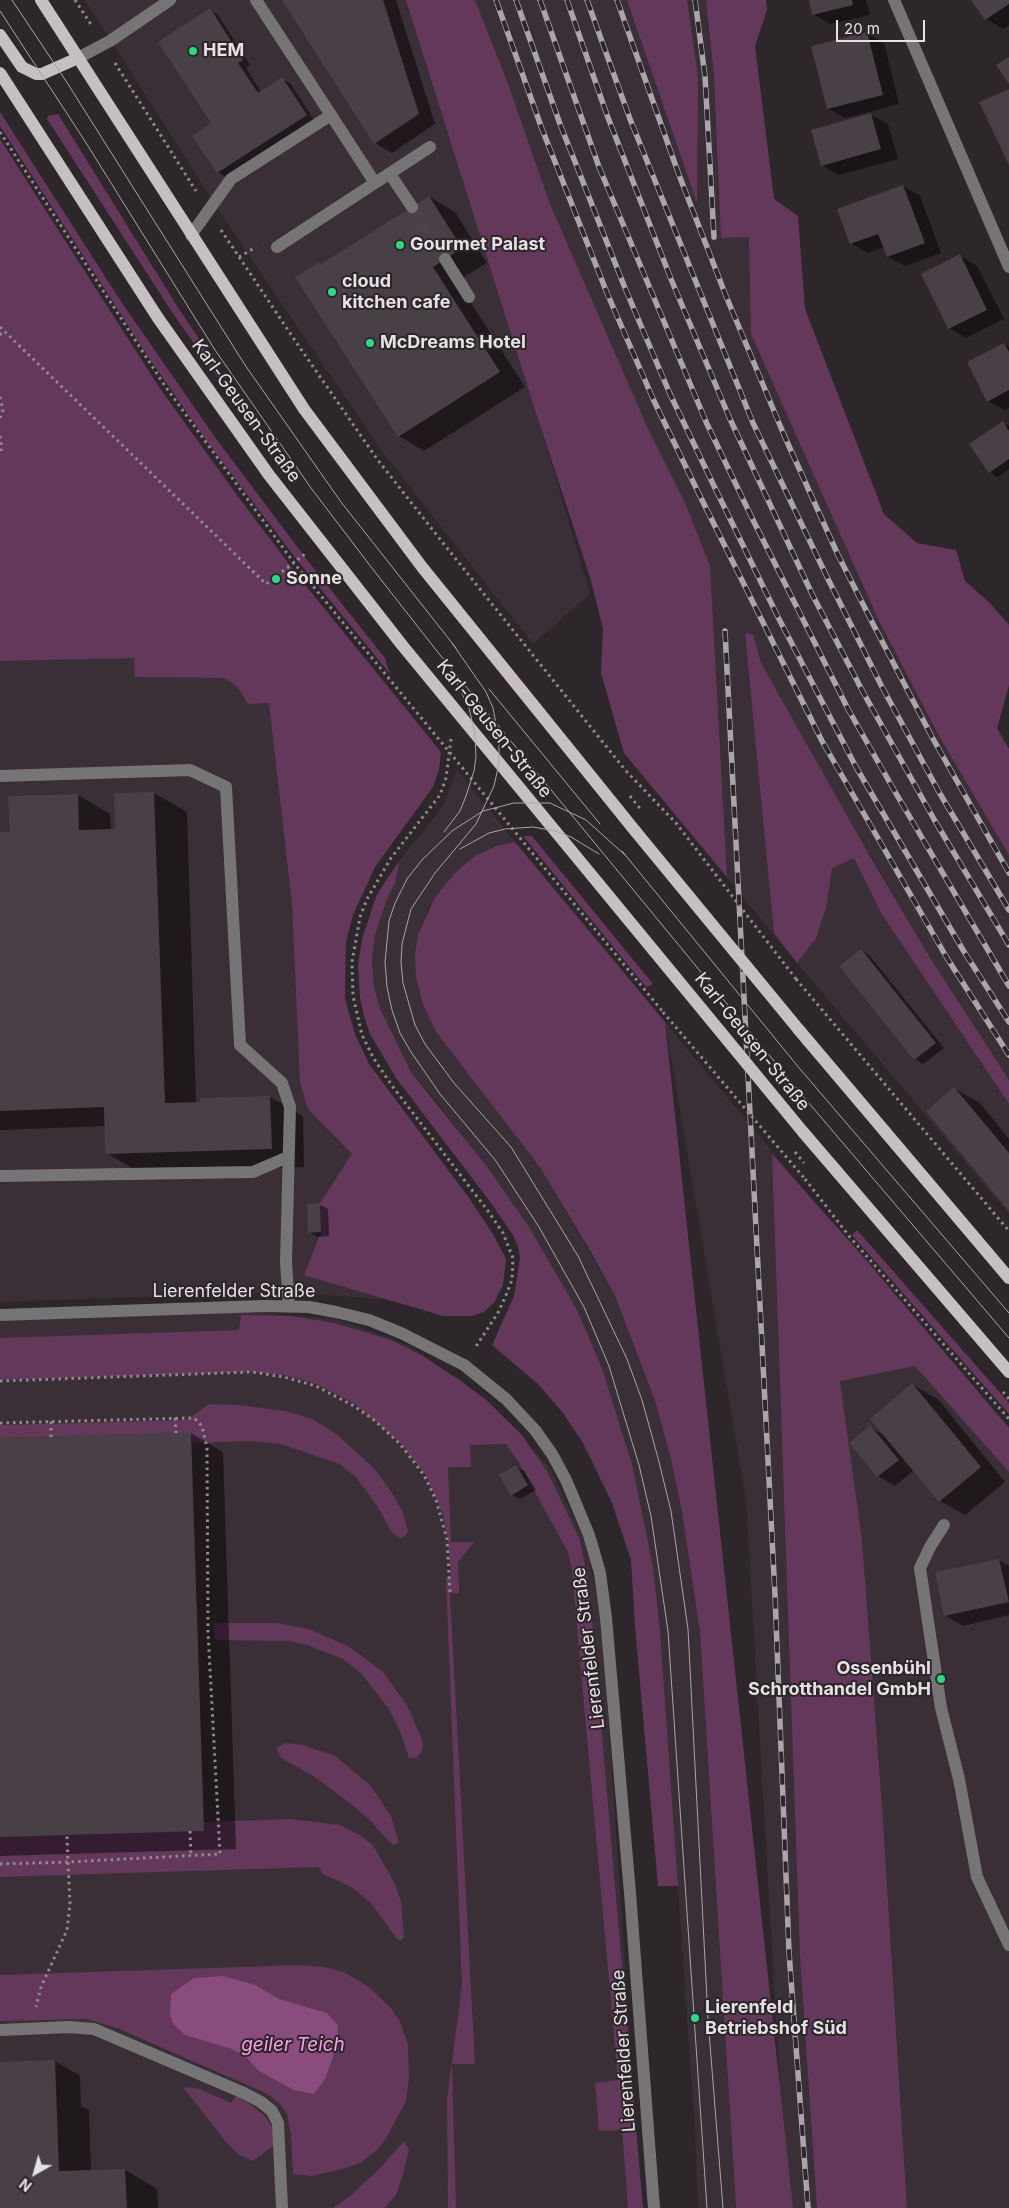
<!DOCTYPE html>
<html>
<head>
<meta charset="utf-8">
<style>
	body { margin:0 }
	#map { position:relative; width:1009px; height:2208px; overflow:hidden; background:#2d262b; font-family:Inter,sans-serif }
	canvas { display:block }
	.north { position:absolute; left:10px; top:2148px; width:50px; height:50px; -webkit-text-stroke:4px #2d262b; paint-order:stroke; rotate:218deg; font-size:14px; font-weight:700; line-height:20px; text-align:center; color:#e5e1e4 }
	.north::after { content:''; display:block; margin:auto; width:18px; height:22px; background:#e5e1e4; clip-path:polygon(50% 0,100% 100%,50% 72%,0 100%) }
	.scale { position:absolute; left:836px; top:20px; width:89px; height:22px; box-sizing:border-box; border:2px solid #e5e1e4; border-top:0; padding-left:6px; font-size:15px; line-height:18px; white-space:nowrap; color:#e5e1e4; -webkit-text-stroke:4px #2d262b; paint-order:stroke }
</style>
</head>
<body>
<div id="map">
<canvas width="1009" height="2208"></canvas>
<div class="north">N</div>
<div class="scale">20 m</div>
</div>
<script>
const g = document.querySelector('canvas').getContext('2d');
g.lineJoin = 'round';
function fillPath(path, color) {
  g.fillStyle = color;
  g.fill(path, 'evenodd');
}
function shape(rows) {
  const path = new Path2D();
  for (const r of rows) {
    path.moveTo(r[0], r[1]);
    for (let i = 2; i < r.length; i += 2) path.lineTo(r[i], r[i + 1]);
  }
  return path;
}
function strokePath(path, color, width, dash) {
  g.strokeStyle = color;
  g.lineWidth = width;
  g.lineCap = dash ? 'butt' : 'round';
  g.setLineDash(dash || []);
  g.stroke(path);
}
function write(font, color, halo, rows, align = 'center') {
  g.font = font + ' Inter,sans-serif';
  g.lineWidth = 4;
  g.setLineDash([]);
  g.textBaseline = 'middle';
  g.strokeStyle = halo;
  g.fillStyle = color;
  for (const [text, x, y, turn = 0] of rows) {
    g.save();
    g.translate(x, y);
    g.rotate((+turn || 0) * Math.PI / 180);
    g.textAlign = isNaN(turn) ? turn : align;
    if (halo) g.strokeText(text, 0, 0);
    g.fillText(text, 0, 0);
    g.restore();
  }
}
const built = shape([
	[85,0,749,0,788,311,884,514,1009,749,1009,1080,931,959,868,851,881,913,1009,1104,1009,1214,797,963,624,753,601,673,603,629,600,612,542,431,590,594,533,644,381,450,227,223],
	[0,588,262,688,340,841,322,921,389,1300,287,1292,0,1302],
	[457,770,515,842,496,846,475,856,435,897,429,907,418,934,416,978,423,1005,436,1032,539,1166,615,1296,655,1401,671,1459,682,1512,700,1633,736,2208,698,2208,695,2130,660,1630,653,1566,632,1464,602,1368,577,1310,531,1230,435,1099,411,1072,380,1008,374,987,372,960,375,935,387,899,396,881,399,861,439,811,445,801],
	[665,1022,805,1191,852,2208,787,2208,746,1500],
	[238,1311,337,1319,408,1345,490,1402,550,1468,585,1541,602,1619,641,2208,0,2208,0,1320],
	[912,1317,1009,1427,1009,2208,907,2208,883,1819,862,1539,840,1381]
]);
const green = shape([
	[406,0,475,0,507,81,550,204,649,431,685,503,710,566,727,877,624,753,601,673,603,629,590,576,534,407],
	[627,0,687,0,698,77,697,203],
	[706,0,766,0,767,10,755,46,774,199,798,216,805,309,884,514,917,543,956,550,965,581,990,603,1009,625,1009,685,997,729,1009,749,1009,855,938,734,879,621,751,334,749,237,721,238,714,75],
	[0,112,120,300,217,440,304,556,385,658,390,674,297,560,211,447,149,358,0,126],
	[58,114,179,309,251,416,256,433,172,312,47,119,48,116],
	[0,139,159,387,239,498,302,581,441,752,439,770,433,787,375,867,353,915,346,942,345,999,355,1034,369,1064,469,1198,493,1234,506,1259,503,1285,494,1303,484,1312,472,1316,443,1316,304,1275,321,1232,320,1203,352,1154,308,1109,300,1082,292,904,269,703,248,704,239,689,233,683,224,678,135,677,134,658,0,661],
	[745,633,753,634,761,663,867,851,931,959,1009,1080,1009,1104,881,913,854,858,832,868,826,908,816,938,797,963,774,933],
	[523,836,532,836,653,984,646,987],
	[515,842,665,1022,793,2208,736,2208,700,1633,682,1512,671,1459,655,1401,615,1296,592,1254,539,1166,436,1032,423,1005,416,978,415,955,418,934,435,897,455,873,475,856,496,846],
	[399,861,396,881,387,899,375,935,372,960,374,987,380,1008,411,1072,488,1168,531,1230,577,1310,602,1368,632,1464,653,1566,660,1630,678,1886,658,1886,635,1626,631,1560,612,1503,583,1443,563,1413,539,1385,492,1345,514,1296,520,1258,518,1247,513,1235,488,1199,396,1078,370,1034,364,1016,360,998,358,965,362,939,377,894],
	[772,1154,866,1260,1009,1428,1009,1472,915,1366,840,1381,862,1539,883,1819,907,2208,817,2208,800,1956],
	[857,1230,1009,1403,1009,1414,852,1235],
	[241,1315,291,1316,334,1323,391,1340,423,1356,461,1381,486,1400,522,1435,548,1473,580,1540,589,1586,643,2208,628,2208,622,2130,599,2131,595,2083,618,2080,572,1571,568,1552,518,1461,506,1444,470,1445,471,1467,448,1467,451,1542,474,1542,458,1562,459,1593,450,1593,475,2064,452,2064,456,2208,448,2208,447,2100,462,1985,446,1579,451,1577,448,1539,443,1515,426,1475,400,1443,355,1404,317,1384,284,1375,252,1372,0,1380,0,1338,239,1330],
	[209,1404,237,1405,286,1411,312,1419,335,1433,375,1469,390,1490,402,1510,408,1531,405,1536,401,1538,393,1534,377,1506,356,1477,339,1464,281,1444,251,1441,192,1443,191,1433,0,1438,0,1425,187,1420],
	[214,1623,277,1623,309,1629,350,1647,383,1672,407,1705,421,1737,423,1746,421,1753,416,1758,409,1758,400,1731,389,1709,361,1673,343,1659,307,1645,289,1641,215,1640],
	[285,1743,303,1745,335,1756,370,1785,391,1816,399,1843,392,1845,369,1819,347,1801,315,1777,281,1758,276,1748],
	[291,1819,340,1825,359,1835,373,1845,395,1884,401,1901,404,1937,401,1941,397,1939,371,1903,351,1887,323,1874,319,1867,0,1877,0,1837,204,1831,204,1822],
	[300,1965,324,1967,344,1972,369,1987,391,2008,400,2022,408,2045,409,2078,406,2101,387,2137,377,2150,360,2163,346,2168,312,2176,293,2174,291,2135,287,2114,281,2105,272,2097,261,2091,117,2028,87,2019,0,2021,0,1975],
	[185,2087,200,2089,231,2103,236,2095,250,2104,265,2116,273,2128,276,2144,253,2161,239,2155,226,2142,194,2101,184,2089],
	[404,2141,409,2150,403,2174,396,2195,385,2208,333,2208,349,2197,382,2166]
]);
const water = shape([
	[223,1976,255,1985,279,1999,327,2013,338,2026,337,2043,332,2060,325,2079,314,2094,294,2090,259,2071,247,2058,232,2049,185,2035,174,2025,170,2016,171,1994,194,1978]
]);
const shadow = shape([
	[283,0,396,0,435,124,392,153,375,143],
	[810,0,866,0,870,15,830,24,813,14],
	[972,0,1009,0,1009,25,1003,29,986,19],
	[210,10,218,15,250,65,246,68,261,92,282,79,290,83,314,120,226,177,217,172],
	[867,33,884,43,899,104,845,118,828,108],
	[871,115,888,124,898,159,839,175,822,165],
	[903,186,920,196,941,253,905,266,888,257,884,247,868,253,851,243],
	[430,197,455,212,487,263,457,281,525,387,424,451,399,436,319,264,322,266],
	[960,256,977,266,1004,319,966,338,949,328],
	[1004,344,1009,347,1009,408,1005,410,988,401],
	[1003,423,1009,426,1009,469,998,477,990,472],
	[154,793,187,812,196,1103,201,1103,201,1099,270,1097,303,1116,304,1167,139,1172,106,1153,106,1126,0,1130,0,834,11,833,78,795,110,814,111,830,117,830],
	[861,950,869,955,944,1048,923,1064,915,1059,841,966],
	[955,1089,980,1103,1009,1139,1009,1209],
	[320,1205,328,1209,329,1236,318,1237,309,1232],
	[913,1385,938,1399,1005,1482,965,1515,940,1501,914,1470,895,1486,878,1476,850,1443,870,1427,885,1436],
	[191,1433,223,1452,236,1849,0,1856,0,1439],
	[516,1467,524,1471,536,1490,520,1499,512,1495],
	[999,1560,1009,1566,1009,1615,963,1626,946,1616,936,1573],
	[55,2061,80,2076,81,2106,89,2110,91,2171,125,2170,157,2189,158,2208,0,2208,0,2063]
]);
const building = shape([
	[282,0,383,0,419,114,374,144],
	[809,0,852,0,853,5,812,15],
	[971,0,1009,0,1009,4,985,20],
	[210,8,243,60,238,63,258,93,282,77,307,115,217,173,192,136,211,123,158,42],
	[867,32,883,95,827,109,811,46],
	[1009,57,1009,84,996,65],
	[1009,89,1009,165,979,102],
	[871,113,881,149,821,166,811,130],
	[903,185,925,243,887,257,878,234,850,244,837,209],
	[429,196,462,248,433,267,500,372,398,437,295,277,319,262,320,265],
	[960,254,987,310,948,329,921,274],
	[1004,343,1009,352,1009,390,987,402,967,362],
	[1003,421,1009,431,1009,459,989,473,969,444],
	[154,792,165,1103,200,1102,200,1098,270,1096,272,1149,105,1154,104,1107,0,1111,0,832,10,832,8,796,78,794,79,830,115,829,114,793],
	[861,949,936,1043,914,1060,839,966],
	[954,1087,1009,1153,1009,1211,926,1111],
	[320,1203,321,1232,308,1233,307,1204],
	[912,1383,981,1467,939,1502,870,1419],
	[870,1425,899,1460,877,1477,849,1443],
	[191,1432,204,1831,0,1837,0,1438],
	[516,1465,528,1485,511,1496,499,1475],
	[999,1559,1009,1602,944,1616,935,1572],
	[55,2060,59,2171,125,2169,127,2208,0,2208,0,2062]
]);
const minorTunnel = shape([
	[412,207,445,259]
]);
const path = shape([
	[75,0,92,26],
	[115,63,196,191],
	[0,132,165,386,294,563,663,1012],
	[221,230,296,342,377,459,443,543,626,771],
	[239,257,256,247],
	[0,327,266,584,305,554],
	[0,335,3,331],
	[0,397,3,410,0,418],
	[0,436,2,447,0,454],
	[451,739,446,778,440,795,391,858,367,899,360,917,352,962,353,996,362,1035,374,1059,393,1087,488,1211,503,1233,513,1258,512,1280,506,1295,499,1311,475,1348],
	[796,979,1009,1231],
	[805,1179,849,1236,1009,1419],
	[0,1381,252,1372,284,1377,316,1386,354,1406,374,1420,400,1444,424,1475,436,1500,447,1539,450,1593],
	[1003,1392,1009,1399],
	[175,1418,176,1433],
	[0,1423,189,1418,195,1419,202,1426,207,1448,208,1632,220,1854,68,1862,70,1904,67,1930,41,1987,36,2007],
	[51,1437,51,1421],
	[190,1831,191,1857],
	[0,1864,68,1862,67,1835]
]);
const minor = shape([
	[894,0,1009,267],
	[78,58,110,41,170,0],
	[331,115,375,183],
	[390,174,412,207],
	[191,235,231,179,331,115,256,0],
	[277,247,430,147],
	[445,259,469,297],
	[0,776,190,770,226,787,240,1045,282,1083,290,1107,286,1262,289,1307],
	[0,1176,253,1172,288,1157],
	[0,1315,264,1306,309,1307,336,1312,369,1320,401,1333,464,1365,506,1399,535,1430,552,1454,566,1480,589,1535,600,1573,606,1618,630,1893,654,2208],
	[944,1525,930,1547,920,1568,941,1708,959,1779,977,1877,1009,1945],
	[0,2030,69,2027,94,2029,244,2093,261,2102,272,2111,278,2123,282,2208]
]);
const major = shape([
	[41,0,304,409,422,567,636,832],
	[0,35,22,67,36,74,42,74,78,58],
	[0,73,158,318,269,475,402,645,654,951],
	[799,1030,1009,1278],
	[803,1132,1009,1372]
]);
const tram = shape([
	[12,0,66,81,245,365,341,502,456,648],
	[0,11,83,138,215,350,311,488,368,563,436,650,802,1095,1009,1338],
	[452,643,486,692,493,708,499,740,499,763,494,786,476,824,435,873,411,909,402,944,401,962,403,983,415,1025,425,1044,454,1083,511,1147,578,1256,627,1359,642,1400,658,1458,671,1511,688,1629,708,2019,723,2208],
	[489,689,600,824],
	[444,832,460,811,466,796,474,771,476,757,475,734,469,708,456,681],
	[460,849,489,833,505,829,533,827,555,831,571,837,599,854],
	[622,851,800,1069,1009,1313],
	[625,855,586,820,550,803,514,803,483,811,452,831,422,860,407,879,395,903,389,921,385,962,387,987,392,1010,400,1033,411,1052,440,1094,496,1161,539,1227,584,1307,609,1366,639,1465,651,1516,668,1631,707,2208]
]);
const rail = shape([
	[496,0,542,129,607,293,654,401,700,496,822,741,947,958,1009,1055],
	[516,0,560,124,625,288,670,394,715,488,779,619,856,767,963,950,1009,1022],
	[540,0,599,167,707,424,752,518,848,709,894,790,1009,986],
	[567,0,607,115,671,279,730,419,813,596,863,692,935,821,1009,945],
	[587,0,630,119,753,423,828,579,881,685,939,792,1009,910],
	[617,0,679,175,726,296,784,435,838,555,872,622,932,737,1009,873],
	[695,0,705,76,714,237],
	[725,631,775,1595,789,1952,808,2208]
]);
const pathBridge = shape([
	[626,771,676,823,796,979],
	[630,796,642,811],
	[663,1012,805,1179],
	[795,1152,804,1163]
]);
const majorBridge = shape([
	[636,832,799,1030],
	[654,951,803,1132]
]);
const markers = [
	[193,51,5,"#2dd883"],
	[400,245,5,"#2dd883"],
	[332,292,5,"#2dd883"],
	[370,343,5,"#2dd883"],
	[276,579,5,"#2dd883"],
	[941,1679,5,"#2dd883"],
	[695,2018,5,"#2dd883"]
];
const poiNames = [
	["HEM",203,51],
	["Gourmet Palast",410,245],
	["cloud",342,282],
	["kitchen cafe",342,303],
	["McDreams Hotel",380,343],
	["Sonne",286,579],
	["Ossenbühl",931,1669,"right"],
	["Schrotthandel GmbH",931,1690,"right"],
	["Lierenfeld",705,2008],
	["Betriebshof Süd",705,2029]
];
const streetNames = [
	["Karl-Geusen-Straße",246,411,54],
	["Karl-Geusen-Straße",494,729,51],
	["Karl-Geusen-Straße",752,1042,51],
	["Lierenfelder Straße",234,1292],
	["Lierenfelder Straße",589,1648,-97],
	["Lierenfelder Straße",624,2051,-94]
];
const waterNames = [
	["geiler Teich",293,2045]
];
fillPath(built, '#3a2e37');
fillPath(green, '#63385a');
fillPath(water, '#8a4c7d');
fillPath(shadow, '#0007');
fillPath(building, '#484046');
strokePath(minorTunnel, '#494247', 12, [12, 6]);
strokePath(path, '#908b8f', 3, [2.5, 4]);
strokePath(minor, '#777476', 12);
strokePath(major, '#c6bfc4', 12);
strokePath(tram, '#aaa5a9', 1);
strokePath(rail, '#aaa5a9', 5.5);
strokePath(rail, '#2d262b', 4, [11]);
strokePath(pathBridge, '#908b8f', 3, [2.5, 4]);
strokePath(majorBridge, '#c6bfc4', 12);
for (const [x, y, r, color] of markers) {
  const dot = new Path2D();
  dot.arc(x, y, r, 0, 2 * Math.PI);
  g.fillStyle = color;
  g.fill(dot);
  strokePath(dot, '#2d262b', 2);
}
write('bold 18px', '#e5e1e4', '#2d262b', poiNames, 'left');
write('18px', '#e5e1e4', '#2d262b', streetNames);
write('italic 19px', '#faa0e6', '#2d262b', waterNames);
</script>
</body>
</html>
